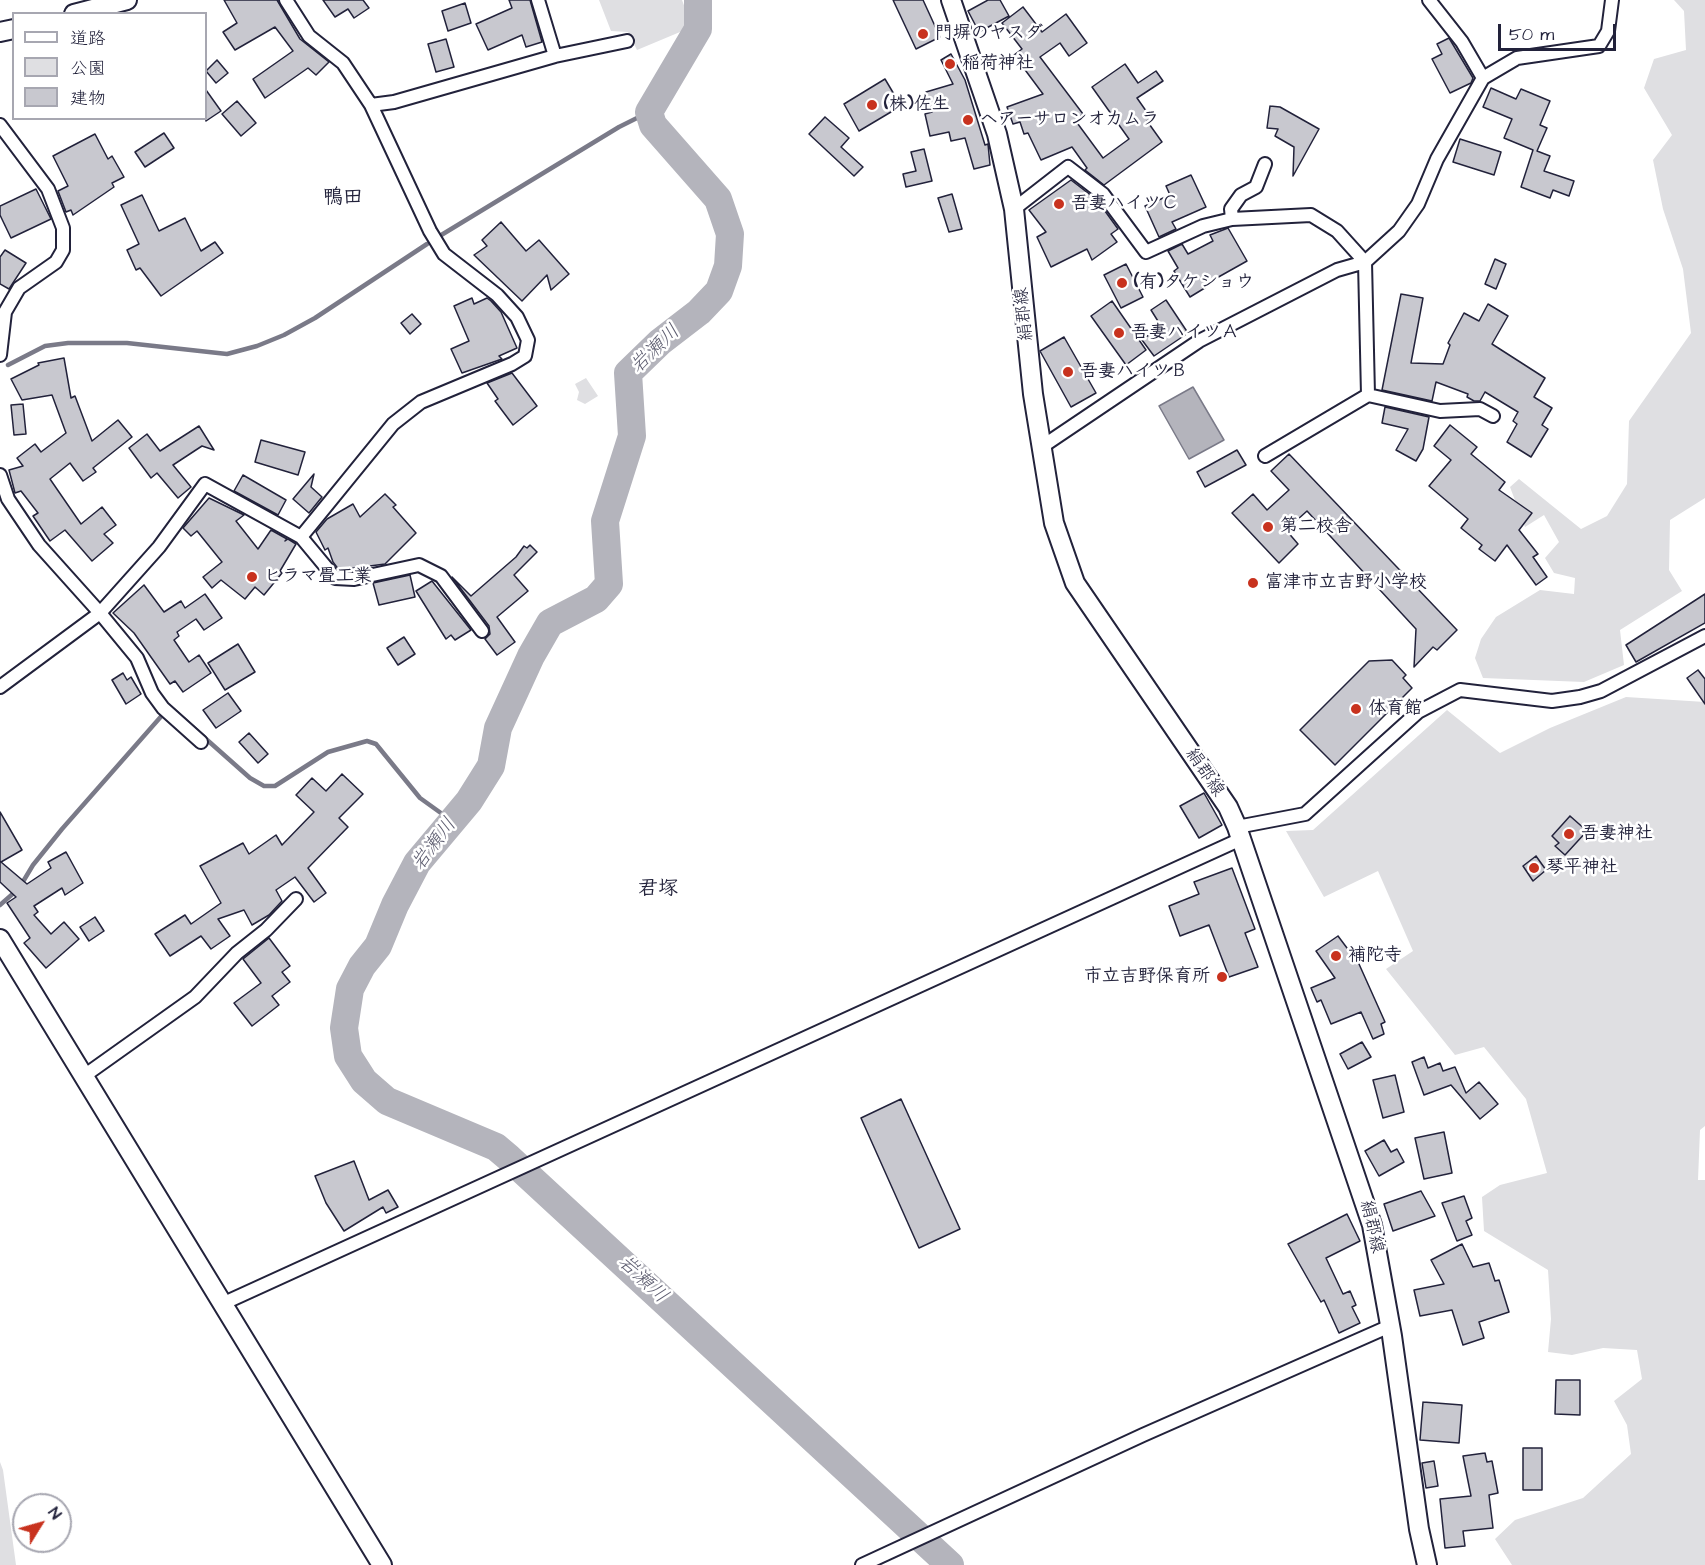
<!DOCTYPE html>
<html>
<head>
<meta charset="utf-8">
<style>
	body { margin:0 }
	#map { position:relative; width:1705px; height:1565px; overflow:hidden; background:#fff; font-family:"Architects Daughter","Klee One",sans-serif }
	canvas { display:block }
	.legend { position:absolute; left:12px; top:12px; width:195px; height:108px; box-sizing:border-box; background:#fff; border:2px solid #a7a7b1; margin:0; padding:8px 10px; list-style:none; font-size:18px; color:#22223b }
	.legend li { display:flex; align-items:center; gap:12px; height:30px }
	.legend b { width:30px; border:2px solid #a7a7b1 }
	.north { position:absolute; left:12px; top:1493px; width:60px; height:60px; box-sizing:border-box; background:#fff; border:2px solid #a7a7b1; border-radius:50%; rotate:53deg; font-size:16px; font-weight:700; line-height:24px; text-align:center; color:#22223b }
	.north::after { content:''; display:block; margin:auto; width:21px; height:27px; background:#c8321e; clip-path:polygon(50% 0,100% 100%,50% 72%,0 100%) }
	.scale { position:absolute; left:1498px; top:24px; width:118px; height:27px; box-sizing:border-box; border:3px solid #22223b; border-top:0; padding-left:8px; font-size:18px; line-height:21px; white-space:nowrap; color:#22223b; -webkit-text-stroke:4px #fff; paint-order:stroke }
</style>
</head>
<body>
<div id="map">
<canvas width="1705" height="1565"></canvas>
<ul class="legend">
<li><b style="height:8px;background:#fff"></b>道路</li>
<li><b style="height:16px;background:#dfdfe2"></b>公園</li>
<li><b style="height:16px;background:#c8c8cf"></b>建物</li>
</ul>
<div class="north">N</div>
<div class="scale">50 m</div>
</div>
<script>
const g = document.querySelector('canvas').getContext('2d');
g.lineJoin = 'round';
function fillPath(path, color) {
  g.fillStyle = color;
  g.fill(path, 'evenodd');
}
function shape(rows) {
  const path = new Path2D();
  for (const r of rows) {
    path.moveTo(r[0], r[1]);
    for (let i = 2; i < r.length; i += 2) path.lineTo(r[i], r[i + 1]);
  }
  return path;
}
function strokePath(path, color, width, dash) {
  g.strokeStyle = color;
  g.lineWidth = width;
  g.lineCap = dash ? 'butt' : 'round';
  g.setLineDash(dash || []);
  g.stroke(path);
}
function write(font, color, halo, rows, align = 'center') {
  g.font = font + ' "Architects Daughter","Klee One",sans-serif';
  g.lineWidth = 5;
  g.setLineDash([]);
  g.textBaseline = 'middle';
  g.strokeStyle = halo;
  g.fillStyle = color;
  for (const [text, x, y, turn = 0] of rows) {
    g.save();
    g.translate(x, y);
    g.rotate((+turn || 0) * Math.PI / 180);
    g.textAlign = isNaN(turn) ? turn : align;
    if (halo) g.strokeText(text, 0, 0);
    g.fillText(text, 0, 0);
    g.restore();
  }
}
const green = shape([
	[599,0,682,0,692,27,637,50,628,32,611,31],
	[1674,0,1705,0,1705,498,1670,520,1669,570,1682,591,1620,630,1624,665,1584,682,1483,678,1475,658,1481,639,1496,617,1540,590,1574,594,1575,578,1554,573,1545,558,1559,542,1544,515,1525,527,1510,487,1519,479,1581,529,1607,516,1627,484,1629,421,1691,333,1683,269,1663,209,1653,160,1672,135,1644,88,1654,59,1686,50,1684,11],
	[586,378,598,396,585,404,577,400,579,392,575,384],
	[1626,697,1705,702,1705,1126,1700,1130,1698,1180,1705,1180,1705,1565,1512,1565,1495,1539,1515,1520,1583,1498,1631,1454,1627,1425,1614,1401,1642,1379,1637,1350,1603,1348,1572,1355,1548,1352,1551,1319,1548,1270,1484,1231,1482,1197,1500,1185,1547,1173,1526,1099,1484,1047,1455,1055,1386,969,1413,951,1378,871,1324,897,1286,831,1313,830,1447,710,1500,753,1550,728],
	[0,1462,3,1470,16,1565,0,1565]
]);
const water = shape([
	[1193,387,1224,440,1189,459,1159,406,1193,387]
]);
const stream = shape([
	[438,237,619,127,649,112],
	[8,365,45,346,68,343,127,343,227,354,257,346,284,335,315,318,427,244],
	[170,707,250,778,264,786,275,786,328,752,367,741,376,744,420,798,452,821],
	[21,885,33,865,62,829,165,712],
	[0,905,16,891]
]);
const river = shape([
	[698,0,698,29,649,112,653,125,718,199,730,234,728,266,719,291,699,312,660,342,628,373,632,436,605,521,609,584,596,599,550,623,531,656,498,728,491,766,469,801,417,863,395,905,378,946,362,966,350,989,344,1028,348,1056,364,1081,387,1101,496,1147,509,1158,950,1565]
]);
const building = shape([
	[224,0,277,0,300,39,329,62,316,75,308,68,265,98,253,79,293,51,275,27,235,50,223,32,237,23,224,0],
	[323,0,363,0,369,8,354,18,348,9,335,17,323,0],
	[509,0,530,0,542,42,526,47,522,35,488,50,476,24,512,8,509,0],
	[893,0,923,0,940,37,916,49,893,0],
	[988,0,1000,0,1009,16,979,32,968,11,988,0],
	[465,3,471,23,448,31,442,11,465,3],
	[1023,7,1042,32,1066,14,1087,43,1069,56,1060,43,1040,57,1083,114,1075,120,1103,158,1129,139,1092,87,1125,64,1138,83,1156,71,1163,81,1137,98,1151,118,1147,121,1162,142,1104,185,1085,170,1087,168,1072,147,1041,160,1028,133,1024,134,1020,122,1013,124,1007,107,1043,94,1014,55,1022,49,1002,23,1023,7],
	[1449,38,1473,78,1471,83,1450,93,1432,59,1442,54,1437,44,1449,38],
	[446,39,454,67,436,72,428,44,446,39],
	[951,54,965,80,985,145,988,144,990,165,974,169,965,138,951,141,949,132,930,136,925,114,932,112,926,92,953,84,941,60,951,54],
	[217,60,228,73,216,83,206,71,217,60],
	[885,79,901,106,859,131,844,104,885,79],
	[1491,88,1516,99,1521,89,1550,101,1540,125,1547,128,1537,151,1550,156,1544,171,1574,181,1569,196,1553,190,1550,198,1521,187,1533,150,1504,138,1512,119,1483,107,1491,88],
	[206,90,221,111,206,121,206,90],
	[237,101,256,123,241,136,222,114,237,101],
	[1270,106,1280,107,1319,129,1293,176,1294,147,1275,136,1278,129,1267,128,1270,106],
	[825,117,849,138,841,147,863,167,854,176,809,134,825,117],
	[164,133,174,148,145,167,135,152,164,133],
	[95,134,108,159,112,156,124,177,112,183,114,187,73,215,71,210,66,212,58,191,68,186,53,156,95,134],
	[1460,139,1501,152,1494,175,1453,162,1460,139],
	[924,149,932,181,906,187,903,174,916,171,911,152,924,149],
	[1191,175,1206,207,1172,222,1176,229,1159,237,1145,206,1170,195,1166,186,1191,175],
	[1071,180,1097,200,1118,229,1111,234,1117,242,1092,260,1087,249,1051,267,1037,237,1046,232,1029,210,1071,180],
	[36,189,51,219,11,238,0,215,0,206,36,189],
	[952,194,962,229,949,232,938,198,952,194],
	[142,195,159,231,185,218,201,251,215,242,223,253,161,296,140,268,136,270,127,250,139,244,121,205,142,195],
	[501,222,526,251,539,240,569,274,551,290,547,275,522,301,474,255,487,246,482,240,501,222],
	[1228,228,1247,261,1206,284,1208,286,1190,297,1174,271,1178,268,1168,251,1182,244,1188,254,1213,241,1210,235,1228,228],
	[5,250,26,263,9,289,0,284,0,257,5,250],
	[1495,259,1506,264,1496,289,1485,284,1495,259],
	[1126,264,1143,297,1121,308,1104,275,1126,264],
	[1401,294,1423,298,1411,363,1443,364,1450,345,1448,343,1464,313,1479,321,1488,304,1508,316,1492,344,1545,378,1534,397,1552,408,1542,425,1548,429,1531,457,1507,442,1517,424,1513,421,1518,412,1485,392,1480,401,1474,401,1467,397,1468,394,1436,382,1432,401,1382,390,1401,294],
	[472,298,474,304,487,298,491,301,501,312,517,348,499,356,502,359,462,373,451,349,469,341,454,306,472,298],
	[1166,300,1188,333,1154,356,1142,340,1161,326,1151,310,1166,300],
	[1112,301,1146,350,1126,365,1091,316,1112,301],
	[412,314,421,324,410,334,401,323,412,314],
	[1064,337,1096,393,1071,407,1040,351,1064,337],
	[64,358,71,398,75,396,92,441,118,420,132,437,93,468,96,472,83,481,70,463,50,479,81,524,102,507,116,525,104,534,113,543,92,561,65,530,50,541,33,516,38,513,21,491,15,493,9,470,23,466,17,458,35,444,41,452,66,433,52,395,22,400,11,379,39,365,38,363,64,358],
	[512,373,537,406,513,425,495,401,498,399,487,383,512,373],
	[23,404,26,434,14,435,11,405,23,404],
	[1385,407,1429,417,1423,449,1416,461,1396,450,1408,429,1382,423,1385,407],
	[1450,425,1477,447,1471,454,1505,482,1499,490,1532,513,1519,530,1538,554,1533,557,1547,577,1536,585,1507,545,1495,561,1479,549,1482,545,1461,528,1468,519,1429,486,1451,460,1434,446,1450,425],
	[199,426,214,450,202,446,173,465,191,487,178,498,157,473,151,478,129,448,147,434,160,451,199,426],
	[261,440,305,452,298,475,255,462,261,440],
	[1237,450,1246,465,1205,487,1197,472,1237,450],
	[1289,454,1457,630,1437,650,1433,647,1414,667,1416,629,1307,511,1286,530,1298,544,1279,563,1232,513,1253,494,1267,510,1289,490,1271,471,1289,454],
	[314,474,311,487,322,497,309,513,293,499,314,474],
	[243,475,286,500,278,515,234,491,243,475],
	[385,494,396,505,393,507,416,533,385,564,339,570,333,562,328,548,325,550,316,532,327,519,353,504,360,517,385,494],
	[209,498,244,515,236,521,258,549,271,530,287,539,285,541,288,539,296,544,280,571,282,573,264,595,255,587,245,599,221,580,212,588,203,577,222,562,197,531,191,536,183,528,209,498],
	[530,545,537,552,514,575,528,591,497,617,515,642,497,655,485,639,490,634,489,626,452,577,471,596,516,557,524,546,527,548,530,545],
	[410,575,415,597,379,605,373,583,410,575],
	[432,581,471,630,455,640,451,635,446,639,416,591,432,581],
	[144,585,164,612,181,601,185,608,205,594,222,618,204,630,196,619,177,632,179,636,174,640,189,662,199,655,211,673,183,692,175,681,170,684,134,633,113,613,144,585],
	[1705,594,1705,623,1636,662,1626,645,1705,594],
	[404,637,415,654,398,665,387,648,404,637],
	[238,644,255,672,225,690,208,663,238,644],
	[1392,660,1406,675,1403,678,1412,688,1335,765,1300,730,1369,661,1392,660],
	[1698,670,1705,679,1705,704,1687,678,1698,670],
	[123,673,127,680,131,677,141,694,126,704,112,680,123,673],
	[228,693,241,711,216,728,203,710,228,693],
	[249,733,268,754,258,763,239,742,249,733],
	[342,774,363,794,339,818,348,827,308,868,326,893,314,902,295,877,276,890,282,901,269,915,252,925,244,910,218,919,230,936,211,949,201,936,170,956,155,934,185,915,191,924,221,903,200,866,243,843,249,854,276,835,282,845,314,812,296,795,312,778,326,791,342,774],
	[1204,793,1222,825,1199,838,1180,806,1204,793],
	[0,812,22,850,1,862,27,884,51,868,48,862,66,852,83,883,65,895,62,888,34,906,38,912,34,915,51,934,64,922,79,939,46,968,24,943,30,938,7,903,16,897,0,882,0,812],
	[1570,816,1587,831,1565,855,1555,846,1559,843,1552,836,1570,816],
	[1536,856,1546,870,1533,881,1523,866,1536,856],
	[1232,868,1255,929,1245,933,1258,967,1229,977,1209,925,1180,936,1169,906,1199,894,1194,882,1232,868],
	[95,917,104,931,89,941,80,927,95,917],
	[1338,936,1359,964,1385,1022,1381,1024,1384,1034,1373,1039,1361,1012,1331,1024,1321,1000,1317,1002,1311,988,1335,978,1316,951,1338,936],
	[269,938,290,966,282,972,290,982,272,996,279,1005,252,1026,234,1003,261,983,243,959,269,938],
	[1362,1042,1371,1057,1348,1069,1340,1054,1362,1042],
	[1424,1057,1428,1068,1440,1063,1443,1071,1455,1067,1466,1093,1479,1082,1498,1104,1480,1119,1451,1085,1424,1095,1412,1062,1424,1057],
	[1395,1075,1404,1112,1383,1118,1373,1080,1395,1075],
	[901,1099,960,1229,919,1248,861,1118,901,1099],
	[1444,1132,1452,1173,1424,1179,1415,1138,1444,1132],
	[1384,1140,1391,1152,1397,1149,1404,1162,1379,1176,1365,1151,1384,1140],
	[354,1161,369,1200,388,1190,398,1207,386,1213,383,1207,344,1231,326,1203,315,1176,354,1161],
	[1421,1191,1435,1216,1393,1231,1384,1204,1421,1191],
	[1464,1196,1472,1218,1466,1221,1472,1235,1457,1241,1442,1203,1464,1196],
	[1347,1214,1360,1241,1326,1258,1343,1294,1350,1291,1356,1305,1352,1307,1360,1323,1339,1333,1324,1300,1321,1302,1288,1244,1347,1214],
	[1462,1244,1473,1267,1489,1263,1495,1281,1499,1280,1509,1312,1479,1322,1484,1338,1463,1345,1452,1310,1420,1316,1414,1290,1444,1284,1431,1260,1462,1244],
	[1556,1380,1580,1380,1580,1415,1555,1414,1556,1380],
	[1423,1402,1462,1405,1459,1443,1420,1440,1423,1402],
	[1523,1448,1542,1448,1542,1490,1523,1490,1523,1448],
	[1485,1453,1487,1462,1492,1461,1498,1493,1489,1495,1493,1528,1463,1531,1465,1546,1445,1548,1440,1499,1471,1496,1463,1456,1485,1453],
	[1434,1461,1438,1486,1426,1488,1422,1463,1434,1461]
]);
const street = shape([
	[538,0,555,56],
	[1483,78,1517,58,1599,46,1608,31,1612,0],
	[371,105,394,102,555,56,627,41],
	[0,125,48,189,63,228,63,250,56,262,19,288,5,312,0,355],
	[1014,209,1068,167,1103,194,1146,252,1203,226,1232,219,1311,215,1337,231,1365,262,1337,270,1199,341,1043,446],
	[1232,219,1231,209,1241,195,1256,187,1265,164],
	[1368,395,1440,411,1480,409,1493,416],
	[1265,456,1368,395,1365,262,1399,231,1418,204,1437,159,1483,78,1462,42,1429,0],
	[0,475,8,499,39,545,100,613,0,687],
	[301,537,335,578,354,579,419,565,441,576,482,631],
	[201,742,163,708,152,693,137,658,100,613,159,547,205,484,301,537,393,424,421,402,512,364,525,356,528,340,517,317,497,295,444,254,430,231,371,105,343,63,309,36,286,0],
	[1237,827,1305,814,1418,712,1460,690,1552,701,1580,697,1601,691,1705,636],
	[84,1076,195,997,237,953,266,930,296,899],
	[222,1304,1241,839],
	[862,1565,1143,1435,1390,1326]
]);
const secondary = shape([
	[951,0,997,134,1014,209,1033,394,1054,523,1075,583,1228,807,1237,827,1372,1225,1392,1336,1419,1529,1427,1565],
	[74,14,127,0],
	[0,32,14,29],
	[0,939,382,1565]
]);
const markers = [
	[923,34,6,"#c8321e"],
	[950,64,6,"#c8321e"],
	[872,105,6,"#c8321e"],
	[968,120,6,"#c8321e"],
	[1059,204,6,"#c8321e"],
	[1122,283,6,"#c8321e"],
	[1119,333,6,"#c8321e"],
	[1068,372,6,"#c8321e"],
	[1268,527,6,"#c8321e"],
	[252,577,6,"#c8321e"],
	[1253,583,6,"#c8321e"],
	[1356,709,6,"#c8321e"],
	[1569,834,6,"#c8321e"],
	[1534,868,6,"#c8321e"],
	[1336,956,6,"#c8321e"],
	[1222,977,6,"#c8321e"]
];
const poiNames = [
	["門塀のヤスダ",935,34],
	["稲荷神社",962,64],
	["(株)佐生",884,105],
	["ヘアーサロンオカムラ",980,120],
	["吾妻ハイツＣ",1071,204],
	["(有)タケショウ",1134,283],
	["吾妻ハイツＡ",1131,333],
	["吾妻ハイツＢ",1080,372],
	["第二校舎",1280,527],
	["ヒラマ畳工業",264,577],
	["富津市立吉野小学校",1265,583],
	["体育館",1368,709],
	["吾妻神社",1581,834],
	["琴平神社",1546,868],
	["補陀寺",1348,956],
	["市立吉野保育所",1210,977,"right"]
];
const streetNames = [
	["絹郡線",1025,314,-96],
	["絹郡線",1204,773,56],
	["絹郡線",1371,1227,77]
];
const neighbourhoodNames = [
	["鴨田",343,199],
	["君塚",658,890]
];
const waterNames = [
	["岩瀬川",656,350,-44],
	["岩瀬川",435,845,-53],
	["岩瀬川",642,1280,43]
];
fillPath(green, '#dfdfe2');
fillPath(water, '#b4b4bc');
strokePath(water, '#7a7a88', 1.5);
strokePath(stream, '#7a7a88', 4.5);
strokePath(river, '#b4b4bc', 28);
fillPath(building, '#c8c8cf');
strokePath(building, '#22223b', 1.5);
strokePath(street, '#22223b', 16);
strokePath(secondary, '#22223b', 22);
strokePath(street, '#fff', 12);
strokePath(secondary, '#fff', 18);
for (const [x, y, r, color] of markers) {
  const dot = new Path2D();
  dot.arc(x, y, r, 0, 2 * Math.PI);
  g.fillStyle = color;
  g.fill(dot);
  strokePath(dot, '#fff', 2);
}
write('bold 18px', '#22223b', '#fff', poiNames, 'left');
write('18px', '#22223b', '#fff', streetNames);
write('bold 20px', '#22223b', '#fff', neighbourhoodNames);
write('italic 20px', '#5c5c6f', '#fff', waterNames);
</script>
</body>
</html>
